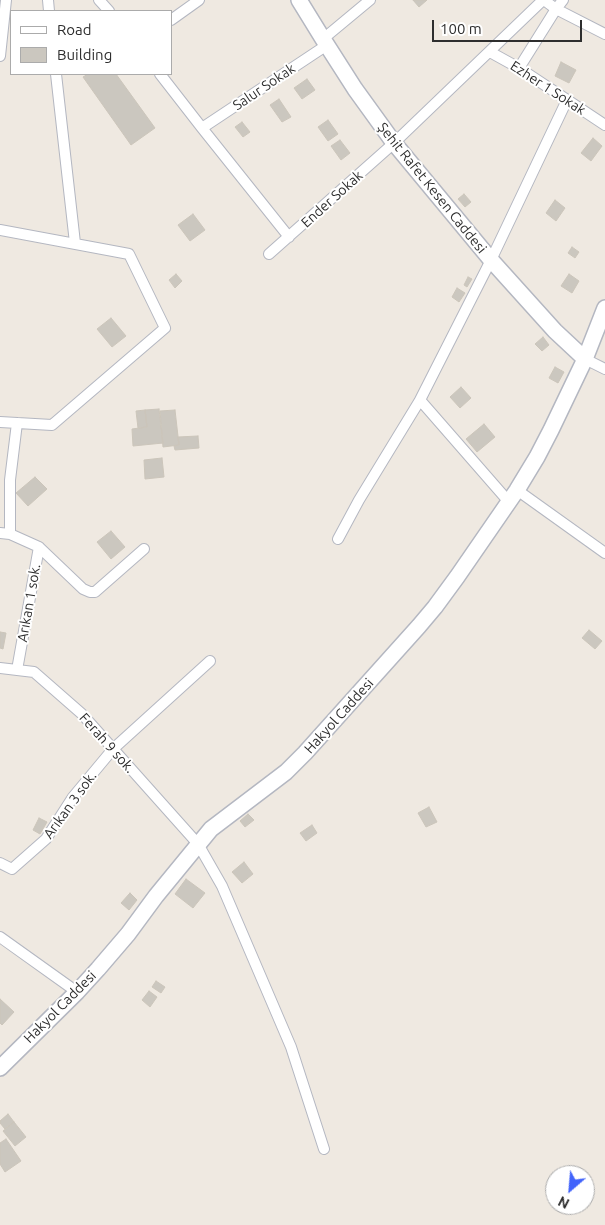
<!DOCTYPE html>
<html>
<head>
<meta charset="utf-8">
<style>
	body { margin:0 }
	#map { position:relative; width:605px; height:1225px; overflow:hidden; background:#efe9e1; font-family:Ubuntu,sans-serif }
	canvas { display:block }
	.legend { position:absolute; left:10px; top:10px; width:162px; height:65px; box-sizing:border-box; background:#fff; border:1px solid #ababab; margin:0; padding:6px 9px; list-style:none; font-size:15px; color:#2e2e2e }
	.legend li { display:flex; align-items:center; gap:10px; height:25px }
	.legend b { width:25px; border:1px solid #ababab }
	.north { position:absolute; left:545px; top:1165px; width:50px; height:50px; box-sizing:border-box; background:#fff; border:1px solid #ababab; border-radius:50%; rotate:207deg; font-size:14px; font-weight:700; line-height:20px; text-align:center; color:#2e2e2e }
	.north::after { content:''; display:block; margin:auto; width:18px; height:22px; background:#4264fb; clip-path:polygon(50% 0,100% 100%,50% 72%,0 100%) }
	.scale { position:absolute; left:432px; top:20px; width:150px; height:22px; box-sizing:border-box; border:2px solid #2e2e2e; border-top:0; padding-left:6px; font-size:15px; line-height:18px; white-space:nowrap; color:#2e2e2e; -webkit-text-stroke:4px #fff; paint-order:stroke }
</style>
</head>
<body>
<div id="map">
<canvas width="605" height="1225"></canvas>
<ul class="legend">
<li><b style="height:6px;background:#fff"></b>Road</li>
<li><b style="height:14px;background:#cbc7bf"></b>Building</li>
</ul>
<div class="north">N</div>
<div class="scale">100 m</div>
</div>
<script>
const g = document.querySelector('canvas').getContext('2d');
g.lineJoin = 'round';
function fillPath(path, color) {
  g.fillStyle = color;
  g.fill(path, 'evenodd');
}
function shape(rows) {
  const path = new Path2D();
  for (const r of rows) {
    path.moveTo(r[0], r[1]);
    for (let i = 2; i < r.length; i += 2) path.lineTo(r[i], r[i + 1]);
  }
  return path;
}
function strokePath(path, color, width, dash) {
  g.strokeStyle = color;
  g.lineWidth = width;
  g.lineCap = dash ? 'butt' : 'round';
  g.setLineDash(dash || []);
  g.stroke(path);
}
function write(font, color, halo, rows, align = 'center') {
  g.font = font + ' Ubuntu,sans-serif';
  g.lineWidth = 4;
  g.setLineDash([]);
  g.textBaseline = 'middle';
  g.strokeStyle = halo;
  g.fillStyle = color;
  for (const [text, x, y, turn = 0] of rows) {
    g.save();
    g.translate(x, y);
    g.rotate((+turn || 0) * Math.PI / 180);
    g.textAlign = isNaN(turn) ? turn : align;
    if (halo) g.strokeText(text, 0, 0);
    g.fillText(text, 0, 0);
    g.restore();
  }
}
const building = shape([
	[413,0,427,0,419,7,413,0],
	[561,62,576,70,569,83,555,76,561,62],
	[88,74,116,74,155,128,131,145,83,77,88,74],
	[307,79,315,90,302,99,294,88,307,79],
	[279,99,291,117,282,122,270,105,279,99],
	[328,120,338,134,328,141,318,127,328,120],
	[242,122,250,132,243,137,235,127,242,122],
	[593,138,602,146,591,161,581,153,593,138],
	[340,140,350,153,341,160,331,146,340,140],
	[464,194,471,202,465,207,458,199,464,194],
	[555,200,565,208,556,221,546,213,555,200],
	[193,214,205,230,190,241,178,225,193,214],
	[572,247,579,252,575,258,568,253,572,247],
	[176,274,182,281,175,288,169,280,176,274],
	[569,274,579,281,572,293,561,286,569,274],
	[468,277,472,279,467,287,464,285,468,277],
	[457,288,465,293,459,302,452,297,457,288],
	[111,318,126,336,112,347,97,329,111,318],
	[543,337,549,345,542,351,535,344,543,337],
	[555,367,564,372,558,383,549,378,555,367],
	[461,387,471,398,460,408,450,397,461,387],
	[159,409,163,443,133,446,132,429,147,427,145,410,159,409],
	[145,410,147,427,138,428,136,411,145,410],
	[175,410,179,445,163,447,160,411,175,410],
	[484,424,495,437,477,452,466,439,484,424],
	[198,436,199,448,175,450,174,446,179,445,178,437,198,436],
	[162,458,164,477,145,479,144,460,162,458],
	[35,477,47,489,28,506,16,493,35,477],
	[111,531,125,547,111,559,97,542,111,531],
	[589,630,602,641,595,649,582,638,589,630],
	[0,632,6,633,3,649,0,648,0,632],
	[429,807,437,822,426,827,418,813,429,807],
	[248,814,254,820,245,827,240,821,248,814],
	[39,818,47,822,40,834,33,830,39,818],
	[312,825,317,833,306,841,300,833,312,825],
	[244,862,253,874,242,883,232,872,244,862],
	[186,879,205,893,193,908,175,894,186,879],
	[130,893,137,900,129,910,121,903,130,893],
	[156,981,165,987,161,993,152,987,156,981],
	[149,991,157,997,150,1007,142,1000,149,991],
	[0,999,14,1012,2,1025,0,1023,0,999],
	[8,1114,14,1122,5,1129,0,1123,0,1121,8,1114],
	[14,1122,26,1137,15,1146,3,1131,14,1122],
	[6,1139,21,1161,5,1172,0,1164,0,1143,6,1139]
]);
const street = shape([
	[48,0,49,11],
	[99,0,109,11],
	[544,0,556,9,605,34],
	[171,20,199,0],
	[323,39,370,0],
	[490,52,519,68,605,125],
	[0,56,6,0],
	[519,68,556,9,563,0],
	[56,74,75,243],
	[160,74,202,128,289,237],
	[202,128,327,45],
	[0,230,129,254,165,328,52,425,0,422],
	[269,254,394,143,543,0],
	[585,359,605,369],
	[517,490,605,553],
	[509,502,420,400,491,260,567,100],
	[0,533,10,534,39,547,17,670],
	[10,534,10,480,17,423],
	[338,539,359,500,420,400],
	[39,547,83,589,90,592,95,592,144,549],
	[0,668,34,672,82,714,198,844,222,886,291,1047,324,1149],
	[0,863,12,869,46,839,73,797,113,749,210,661],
	[0,937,77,992]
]);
const secondary = shape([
	[299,0,323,39,355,89,394,143,491,260,555,331,585,359],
	[0,1068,77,992,98,969,128,934,156,896,211,829,286,772,305,753,419,626,435,607,457,577,517,490,537,457,551,430,585,359,605,308]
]);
const streetNames = [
	["Salur Sokak",264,87,-34],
	["Ezher 1 Sokak",548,88,33],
	["Şehit Rafet Kesen Caddesi",432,188,51],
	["Ender Sokak",332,199,-42],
	["Arıkan 1 sok.",29,603,-80],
	["Hakyol Caddesi",339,716,-48],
	["Ferah 9 sok.",107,743,48],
	["Arıkan 3 sok.",70,805,-54],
	["Hakyol Caddesi",60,1007,-45]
];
fillPath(building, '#cbc7bf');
strokePath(building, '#cbc5ba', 1);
strokePath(street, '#b4b7c1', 12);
strokePath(secondary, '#b4b7c1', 18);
strokePath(street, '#fff', 10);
strokePath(secondary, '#fff', 15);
write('14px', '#2e2e2e', '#fff', streetNames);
</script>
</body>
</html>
